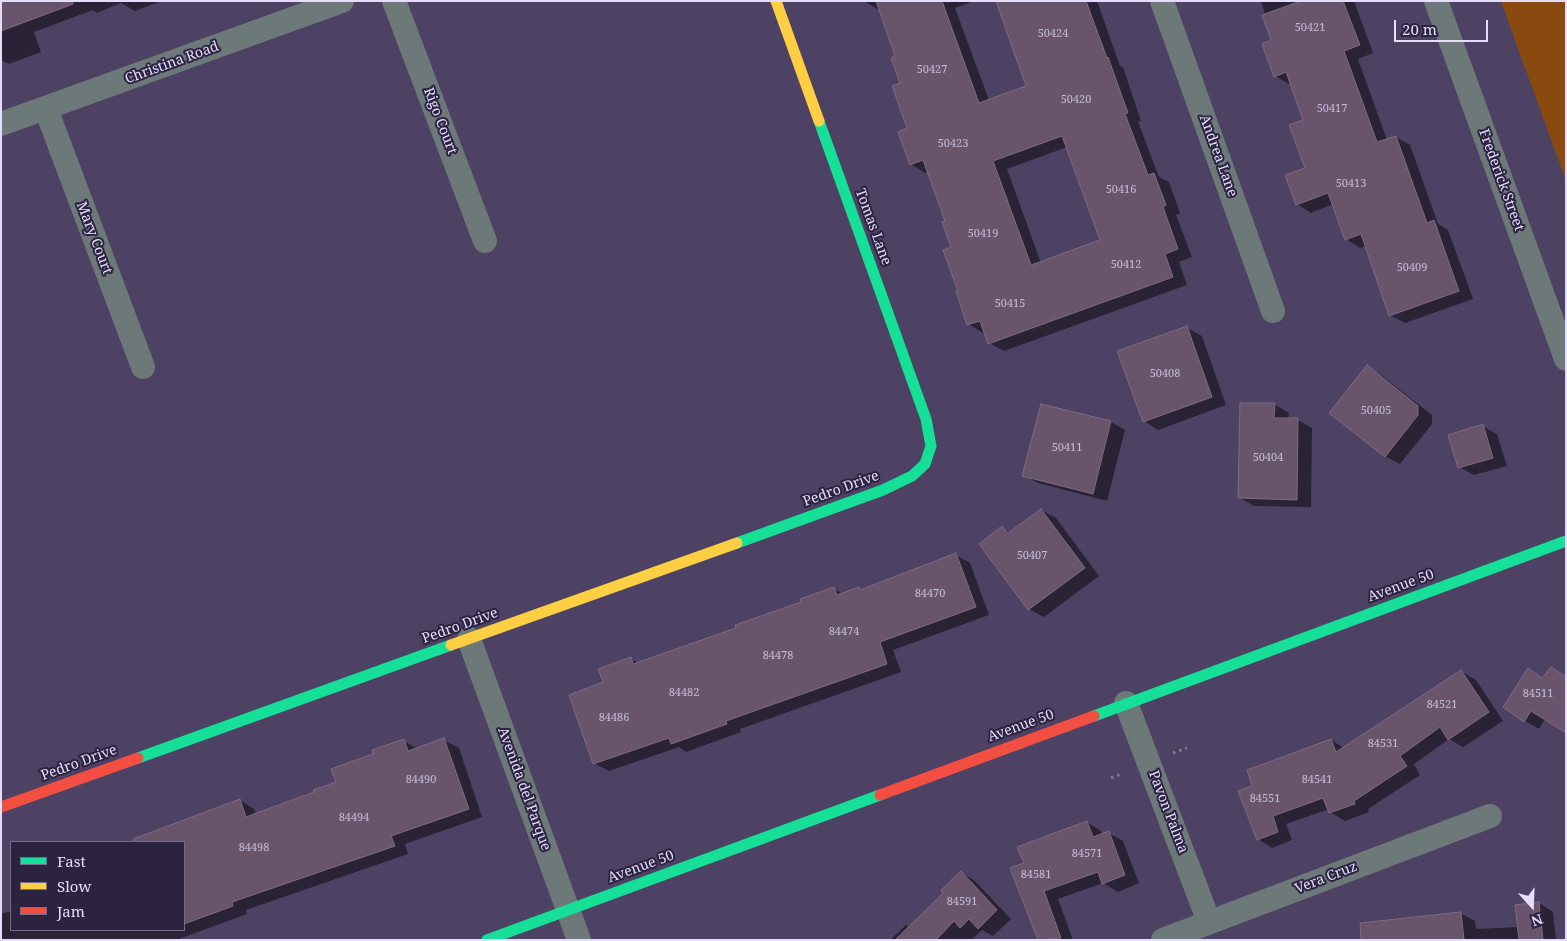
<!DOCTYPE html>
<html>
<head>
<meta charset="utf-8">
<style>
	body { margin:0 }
	#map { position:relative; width:1567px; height:941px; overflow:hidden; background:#4d4264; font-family:"Noto Serif",serif }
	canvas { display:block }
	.frame { position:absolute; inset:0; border:2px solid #e4ddfc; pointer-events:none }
	.legend { position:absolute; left:10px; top:841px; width:175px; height:90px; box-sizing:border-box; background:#2b2340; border:1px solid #756d8b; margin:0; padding:6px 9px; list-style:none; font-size:15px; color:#e4ddfc }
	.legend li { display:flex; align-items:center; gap:10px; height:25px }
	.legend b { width:25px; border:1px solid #756d8b }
	.north { position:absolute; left:1507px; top:881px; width:50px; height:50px; -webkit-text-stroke:4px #2b2340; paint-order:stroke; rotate:160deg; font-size:14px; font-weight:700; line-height:20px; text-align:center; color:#e4ddfc }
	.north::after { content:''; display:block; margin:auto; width:18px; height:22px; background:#e4ddfc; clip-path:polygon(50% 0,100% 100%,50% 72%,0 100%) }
	.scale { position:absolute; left:1394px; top:20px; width:94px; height:22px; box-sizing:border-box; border:2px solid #e4ddfc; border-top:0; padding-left:6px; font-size:15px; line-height:18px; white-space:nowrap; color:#e4ddfc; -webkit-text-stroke:4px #2b2340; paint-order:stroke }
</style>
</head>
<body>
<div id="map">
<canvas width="1567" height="941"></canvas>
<div class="frame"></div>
<ul class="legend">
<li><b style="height:6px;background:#16e098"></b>Fast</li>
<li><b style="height:6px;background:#ffcf43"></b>Slow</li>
<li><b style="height:6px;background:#f24e42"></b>Jam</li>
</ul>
<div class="north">N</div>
<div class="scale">20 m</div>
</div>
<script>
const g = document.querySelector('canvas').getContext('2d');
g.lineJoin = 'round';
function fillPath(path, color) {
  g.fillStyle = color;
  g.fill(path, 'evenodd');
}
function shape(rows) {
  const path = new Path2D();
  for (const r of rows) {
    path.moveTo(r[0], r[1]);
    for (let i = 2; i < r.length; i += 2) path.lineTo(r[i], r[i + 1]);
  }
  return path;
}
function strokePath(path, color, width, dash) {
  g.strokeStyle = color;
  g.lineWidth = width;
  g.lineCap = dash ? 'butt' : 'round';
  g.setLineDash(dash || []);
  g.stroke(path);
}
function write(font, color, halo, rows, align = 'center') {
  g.font = font + ' "Noto Serif",serif';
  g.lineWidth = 4;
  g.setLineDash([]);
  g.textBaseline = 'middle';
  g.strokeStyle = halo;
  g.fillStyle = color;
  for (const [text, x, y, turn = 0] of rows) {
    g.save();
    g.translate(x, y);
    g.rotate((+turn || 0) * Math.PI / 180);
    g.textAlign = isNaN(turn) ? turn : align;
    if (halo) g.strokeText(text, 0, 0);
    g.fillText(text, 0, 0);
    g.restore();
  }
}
const green = shape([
	[1501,1,1566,1,1566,181,1517,46]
]);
const shadow = shape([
	[1,1,162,1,135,11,121,3,97,13,93,10,34,32,41,52,9,64,1,60],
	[864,1,974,1,955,8,989,100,1028,87,997,1,1097,1,1120,66,1123,67,1141,121,1138,122,1159,177,1169,182,1180,213,1176,215,1192,257,1179,262,1187,285,1004,351,989,343,985,332,983,333,968,324,960,291,953,248,946,221,928,171,925,173,911,164,909,129,897,57,880,8,877,9],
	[1067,147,1102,241,1041,263,1007,169],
	[1261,1,1354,1,1373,53,1358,59,1387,140,1396,137,1410,145,1438,224,1448,230,1473,299,1405,323,1390,315,1366,246,1360,248,1346,239,1333,204,1311,213,1297,204,1306,169,1305,121,1291,83,1289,84,1275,76,1273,41],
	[1187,328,1202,336,1226,405,1158,430,1144,421],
	[1367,366,1381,375,1432,415,1432,424,1400,464,1385,456],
	[1274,404,1289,413,1288,420,1298,420,1312,428,1311,507,1254,506,1240,498],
	[1042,405,1111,422,1125,430,1107,501,1038,483,1024,475],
	[1482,426,1497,434,1507,466,1474,475,1459,467],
	[1041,510,1056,518,1099,576,1044,617,1029,609,1003,528,1011,533],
	[956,555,970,563,989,615,893,650,901,672,740,729,741,732,686,752,679,747,609,771,594,763,604,683,630,659,639,663,737,629,834,589,843,594,859,588,862,590],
	[1528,670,1544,679,1545,719,1539,729,1525,721],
	[1461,671,1476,680,1503,721,1463,747,1449,739,1414,764,1420,775,1368,809,1369,812,1345,821,1330,812,1329,809,1286,824,1292,840,1272,848,1258,839,1254,786,1331,740,1344,748],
	[444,740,459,748,482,817,405,844,408,854,246,910,247,914,176,940,1,940,1,914,11,911,11,930,184,930,184,842,173,842,167,828,240,800,254,809,256,814,315,793,337,782,375,755,404,741,418,749],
	[1087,822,1101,831,1103,835,1109,833,1123,841,1139,883,1118,892,1103,883,1058,899,1073,940,1039,940,1025,863],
	[961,872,975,881,1011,919,993,936,982,930,971,940,890,940,906,925,910,927,945,893],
	[1539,903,1553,912,1556,940,1356,940,1415,918,1460,913,1475,921,1476,929,1518,927]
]);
const building = shape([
	[1,1,73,1,73,4,1,31,1,1],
	[876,1,942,1,979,103,1026,86,996,1,1086,1,1107,58,1108,57,1128,113,1125,114,1148,175,1154,173,1166,205,1163,207,1178,249,1165,254,1173,277,988,344,980,321,967,325,956,291,958,291,943,250,951,247,942,222,945,221,923,160,910,165,898,132,907,128,892,86,900,83,891,58,895,56,876,1],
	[1062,136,1100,240,1031,265,993,161,1062,136],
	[1301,1,1343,1,1360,45,1344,51,1377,142,1396,136,1427,223,1434,220,1459,291,1389,316,1361,234,1345,240,1328,193,1296,205,1285,175,1305,168,1289,125,1303,120,1286,72,1274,77,1262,44,1271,40,1262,15,1301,1],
	[1187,326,1212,397,1143,422,1117,351,1187,326],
	[1367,365,1418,406,1418,415,1385,457,1329,413,1367,365],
	[1240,403,1275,403,1274,418,1298,418,1297,500,1238,498,1240,403],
	[1041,404,1111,421,1093,494,1022,476,1041,404],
	[1483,424,1493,458,1458,468,1448,435,1483,424],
	[1041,509,1085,568,1028,610,979,544,1002,526,1008,533,1041,509],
	[956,553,976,607,880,642,887,664,726,721,727,724,671,744,669,738,593,764,569,695,603,682,598,669,631,657,633,664,736,628,735,625,801,602,800,599,834,587,837,595,859,587,860,590,956,553],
	[1551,667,1566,677,1566,733,1531,711,1524,722,1503,707,1528,668,1542,678,1551,667],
	[1461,670,1489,712,1448,740,1440,727,1400,756,1407,766,1354,801,1355,804,1329,813,1323,798,1273,816,1278,832,1257,840,1238,791,1252,786,1247,770,1331,739,1336,752,1461,670],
	[444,738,469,809,391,836,395,846,232,902,233,906,184,924,184,842,133,842,133,839,240,799,246,817,314,792,313,790,336,782,331,769,373,754,372,750,404,739,408,751,444,738],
	[1087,821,1093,837,1109,831,1125,875,1102,884,1098,872,1044,891,1061,938,1038,940,1010,868,1024,863,1017,847,1087,821],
	[961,871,997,910,978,929,969,919,960,928,954,921,936,940,895,940,943,893,941,890,961,871],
	[1539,902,1543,940,1519,940,1515,905,1539,902],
	[1461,912,1464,940,1361,940,1360,923,1461,912]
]);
const path = shape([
	[1173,753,1187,748],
	[1111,778,1123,773]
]);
const street = shape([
	[394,1,485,241],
	[1162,1,1273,311],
	[1436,1,1566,359],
	[46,109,143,367],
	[1,124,342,1],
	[469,639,579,940],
	[1126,703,1209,922],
	[1163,940,1490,816]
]);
const fast = shape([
	[737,543,883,490,912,476,925,464,931,446,926,419,819,121],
	[1094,716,1566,541],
	[138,758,451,645],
	[487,940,880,795]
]);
const slow = shape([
	[776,1,819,121],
	[451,645,737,543]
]);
const jam = shape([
	[880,795,1094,716],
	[1,807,138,758]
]);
const numberNames = [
	["50421",1310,28],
	["50424",1053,34],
	["50427",932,70],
	["50420",1076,100],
	["50417",1332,109],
	["50423",953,144],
	["50413",1351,184],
	["50416",1121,190],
	["50419",983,234],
	["50412",1126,265],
	["50409",1412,268],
	["50415",1010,304],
	["50408",1165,374],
	["50405",1376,411],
	["50411",1067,448],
	["50404",1268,458],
	["50407",1032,556],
	["84470",930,594],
	["84474",844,632],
	["84478",778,656],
	["84482",684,693],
	["84511",1538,694],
	["84521",1442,705],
	["84486",614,718],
	["84531",1383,744],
	["84490",421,780],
	["84541",1317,780],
	["84551",1265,799],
	["84494",354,818],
	["84498",254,848],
	["84571",1087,854],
	["84581",1036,875],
	["84591",962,902]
];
const streetNames = [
	["Christina Road",172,63,-20],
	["Rigo Court",440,121,69],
	["Andrea Lane",1218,156,70],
	["Frederick Street",1501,180,70],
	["Tomas Lane",873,227,70],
	["Mary Court",94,238,69],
	["Pedro Drive",841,489,-20],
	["Avenue 50",1401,586,-20],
	["Pedro Drive",460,626,-20],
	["Avenue 50",1021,726,-20],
	["Pedro Drive",79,763,-20],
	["Avenida del Parque",524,789,70],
	["Pavon Palma",1168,812,69],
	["Avenue 50",641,867,-20],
	["Vera Cruz",1326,878,-21]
];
fillPath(green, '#884a0e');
fillPath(shadow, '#0007');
fillPath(building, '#68556b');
strokePath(building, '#7f6b80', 1);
strokePath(path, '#7a7e87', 3, [2.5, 4]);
strokePath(street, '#6d7879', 24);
strokePath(fast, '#16e098', 11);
strokePath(slow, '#ffcf43', 11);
strokePath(jam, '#f24e42', 11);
write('11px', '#c5bbd8', null, numberNames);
write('14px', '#e4ddfc', '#2b2340', streetNames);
</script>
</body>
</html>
